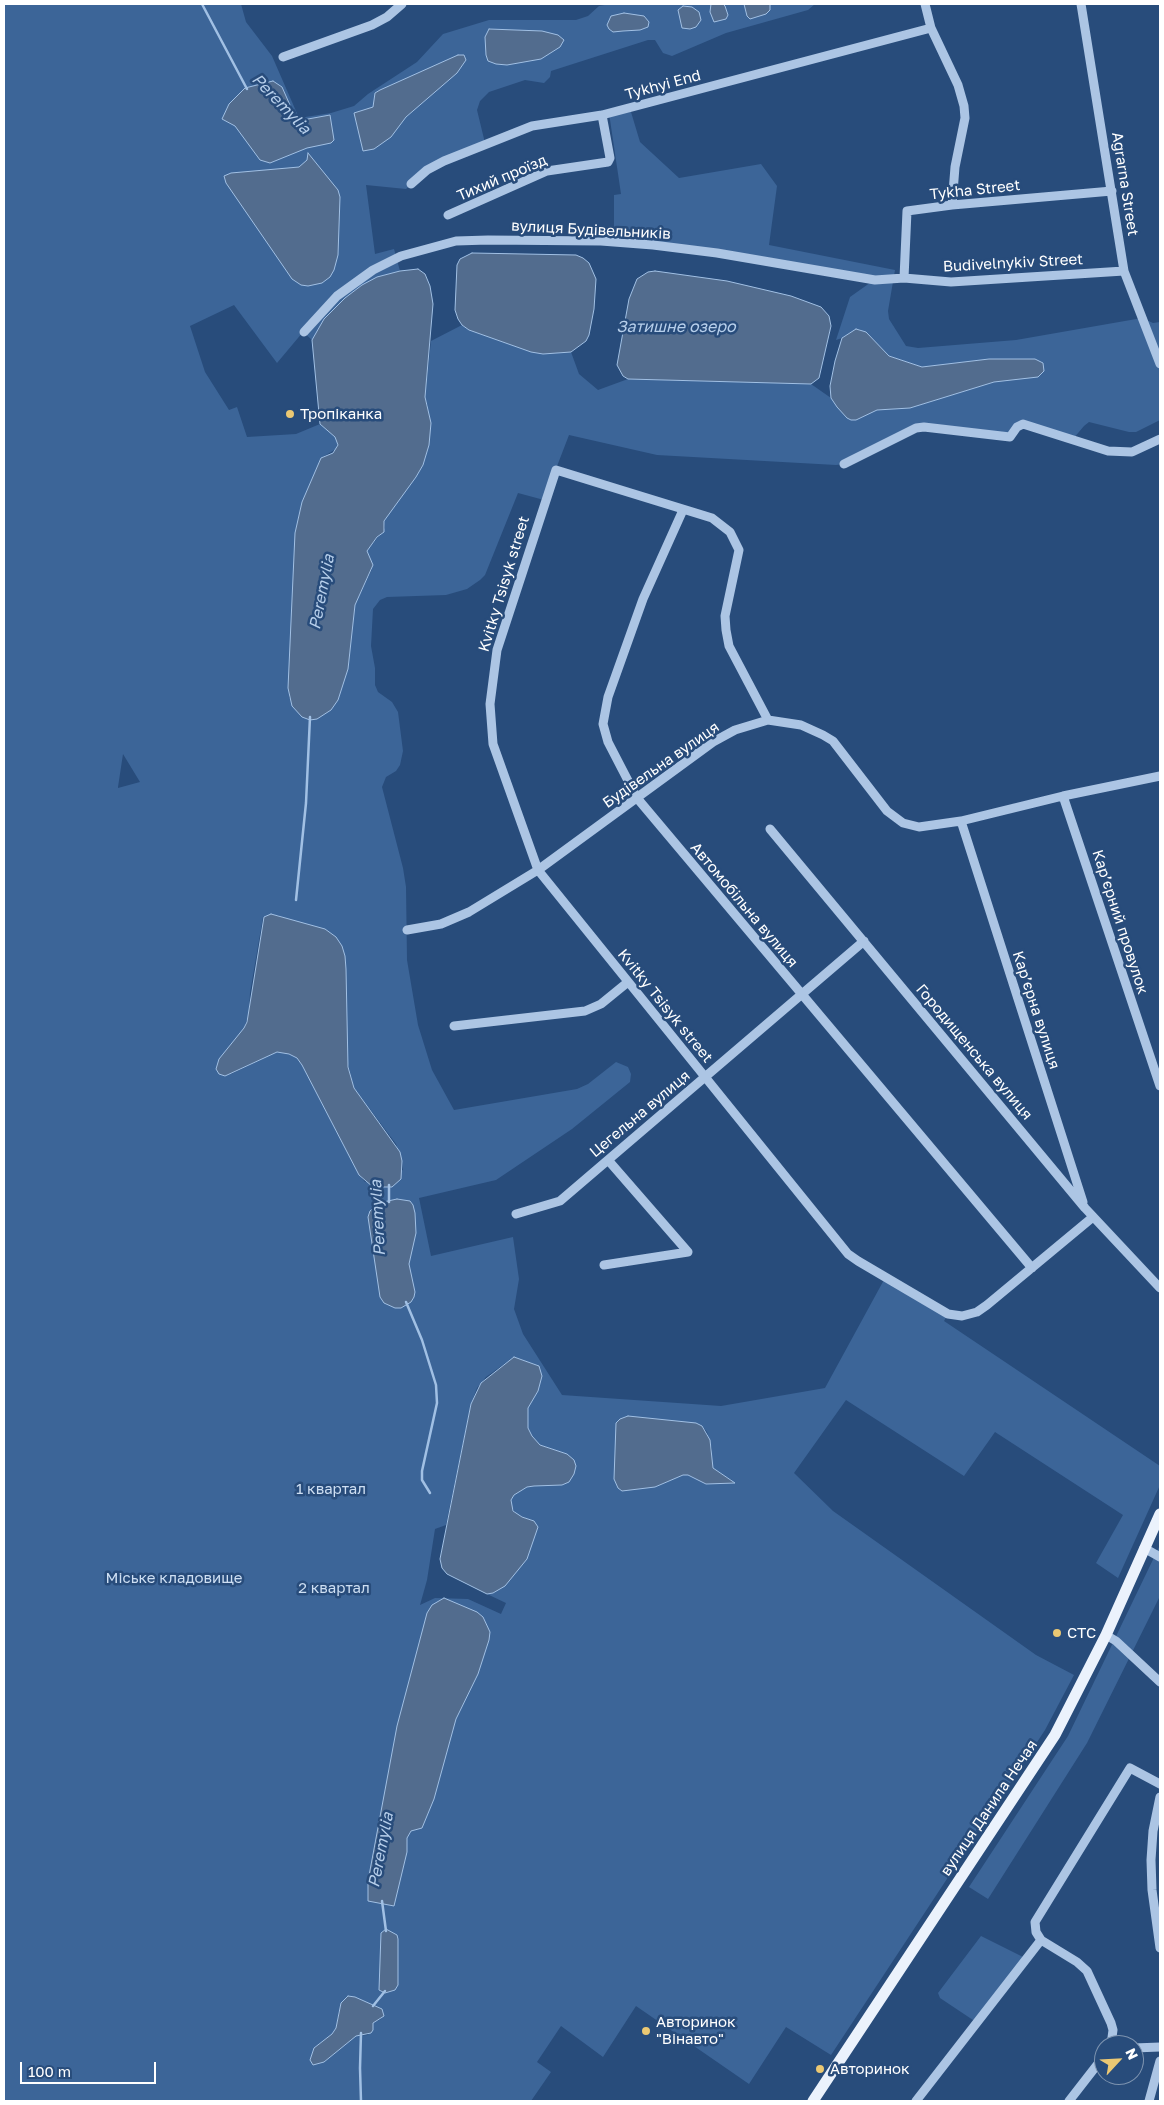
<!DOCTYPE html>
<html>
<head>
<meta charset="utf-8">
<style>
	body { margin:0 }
	#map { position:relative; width:1164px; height:2105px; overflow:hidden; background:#284c7b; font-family:"Golos Text",sans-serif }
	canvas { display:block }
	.frame { position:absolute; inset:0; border:5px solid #fff; pointer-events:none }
	.north { position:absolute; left:1094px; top:2035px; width:50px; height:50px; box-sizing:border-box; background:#284c7b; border:1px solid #7e94b0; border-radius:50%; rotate:65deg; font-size:14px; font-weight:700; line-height:20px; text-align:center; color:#fff }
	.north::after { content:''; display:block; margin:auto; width:18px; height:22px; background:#ebc873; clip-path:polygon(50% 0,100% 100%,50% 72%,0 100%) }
	.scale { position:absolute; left:20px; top:2062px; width:136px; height:22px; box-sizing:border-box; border:2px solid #fff; border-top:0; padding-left:6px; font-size:15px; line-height:18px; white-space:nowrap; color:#fff; -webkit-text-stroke:4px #284c7b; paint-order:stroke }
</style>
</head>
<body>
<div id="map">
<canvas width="1164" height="2105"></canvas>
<div class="frame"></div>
<div class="north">N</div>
<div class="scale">100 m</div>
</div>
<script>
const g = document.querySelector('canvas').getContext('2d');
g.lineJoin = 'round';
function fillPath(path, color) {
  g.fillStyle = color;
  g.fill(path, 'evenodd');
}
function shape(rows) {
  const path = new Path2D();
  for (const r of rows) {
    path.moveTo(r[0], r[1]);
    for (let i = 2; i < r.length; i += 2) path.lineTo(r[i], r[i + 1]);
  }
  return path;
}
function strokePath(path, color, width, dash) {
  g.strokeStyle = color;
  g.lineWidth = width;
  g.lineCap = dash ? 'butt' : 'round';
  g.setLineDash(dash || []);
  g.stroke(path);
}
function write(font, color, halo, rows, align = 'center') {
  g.font = font + ' "Golos Text",sans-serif';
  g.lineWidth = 5;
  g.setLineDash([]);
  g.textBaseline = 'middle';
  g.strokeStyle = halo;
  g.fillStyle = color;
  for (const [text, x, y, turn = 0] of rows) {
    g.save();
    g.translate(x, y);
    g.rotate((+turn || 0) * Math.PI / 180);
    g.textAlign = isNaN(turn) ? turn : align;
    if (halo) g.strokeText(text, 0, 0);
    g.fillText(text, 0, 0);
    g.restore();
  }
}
const green = shape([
	[4,4,241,4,246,22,272,56,299,118,331,113,354,106,368,94,417,62,443,34,489,20,576,20,588,16,599,6,610,4,815,4,808,10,726,33,672,56,663,53,655,40,648,40,551,71,550,77,544,83,525,80,489,92,480,101,477,110,485,143,427,170,406,189,366,185,375,254,394,249,400,271,377,277,362,285,345,298,324,319,312,340,303,332,277,363,234,305,190,326,205,372,229,410,237,407,247,437,296,434,320,424,335,437,338,441,336,449,321,458,302,502,295,533,289,698,348,669,355,605,372,569,367,551,385,528,384,521,393,506,416,477,423,465,429,445,428,407,425,397,431,341,462,325,469,330,531,352,543,354,571,352,579,374,598,390,628,379,811,384,831,398,847,418,860,418,869,412,877,410,910,408,994,382,989,359,922,367,889,356,861,330,856,329,842,338,836,340,850,297,874,280,614,242,614,195,621,194,609,113,631,112,640,142,679,178,761,164,777,186,769,245,895,270,888,311,889,319,906,346,918,348,1016,340,1142,318,1153,323,1160,322,1160,420,1136,432,1129,432,1089,422,1084,426,1073,439,1023,424,1010,437,924,427,844,464,836,465,657,455,569,435,544,500,518,493,485,575,480,580,467,589,446,595,387,597,380,600,373,609,371,646,375,668,375,685,378,692,392,702,398,712,403,751,400,765,396,771,386,777,382,787,403,868,406,887,407,960,418,1025,432,1070,454,1110,577,1089,588,1084,616,1062,628,1067,631,1074,630,1082,572,1129,496,1180,419,1198,431,1256,513,1237,519,1279,514,1309,523,1334,562,1395,721,1406,825,1388,885,1278,948,1314,944,1321,1160,1466,1160,1485,1118,1578,1096,1563,1123,1515,995,1432,964,1476,846,1400,794,1473,833,1511,1036,1655,1074,1675,1045,1730,831,2055,786,2027,749,2084,636,2006,603,2057,561,2026,537,2062,551,2072,531,2101,4,2101],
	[123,754,140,782,118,788,118,787],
	[277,915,294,922,346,1056,354,1088,396,1144,402,1161,403,1170,365,1182,359,1175,302,1065,297,1058,289,1054,277,1052,231,1074,240,1034,244,1028,249,1013,250,993,263,917],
	[514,1357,539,1366,538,1391,528,1408,528,1428,535,1441,540,1445,567,1454,562,1485,541,1484,527,1487,514,1495,511,1500,511,1506,517,1515,534,1521,493,1593,487,1594,506,1603,501,1614,468,1599,435,1598,420,1605,427,1580,435,1529,446,1525,471,1404,477,1388,486,1377],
	[696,1423,702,1426,707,1432,712,1449,711,1463,713,1468,722,1475,732,1480,729,1482,706,1484,688,1475,683,1475,655,1487],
	[355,1997,382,2009,381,2019,372,2023,368,2035,356,2036,324,2062,314,2048,332,2034,336,2028,339,2011],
	[1160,1545,1160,1596,1087,1743,988,1899,969,1887,1068,1736],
	[981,1936,1027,1959,976,2022,940,1998,938,1993]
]);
const water = shape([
	[711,4,723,4,725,6,728,15,726,19,714,22,710,12,711,4],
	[744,4,770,4,770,10,766,14,750,19,747,16,744,4],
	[683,6,692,7,699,12,701,20,696,27,690,29,682,28,678,10,683,6],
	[624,13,644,16,649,22,648,27,640,30,623,31,613,32,609,29,607,25,611,16,624,13],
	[489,29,542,31,558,35,564,40,560,47,541,59,507,65,496,64,488,61,486,55,485,37,489,29],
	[458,55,464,55,466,60,457,73,406,117,391,137,374,149,363,151,354,113,373,107,375,93,380,90,458,55],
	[273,81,282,87,297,121,330,115,334,140,331,143,307,148,270,163,260,160,235,126,222,119,229,104,245,88,273,81],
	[308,153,338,190,340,197,338,255,334,270,330,277,322,283,308,286,301,285,292,279,226,183,224,176,231,173,299,167,307,160,308,153],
	[472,253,576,255,583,258,589,263,596,279,594,309,589,335,586,341,571,352,543,354,531,352,469,330,462,325,458,319,455,310,457,265,460,259,472,253],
	[418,269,425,274,430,286,433,304,425,397,431,423,429,445,423,465,416,477,384,521,384,532,377,537,367,551,373,565,355,605,348,669,338,700,331,710,317,719,310,720,302,717,292,706,288,688,295,533,302,502,321,458,333,453,338,445,335,437,320,424,312,340,324,319,345,298,362,285,377,277,400,271,418,269],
	[655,271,727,281,791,296,821,307,829,316,831,326,819,378,811,384,628,379,623,376,617,365,629,299,637,279,648,272,655,271],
	[856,329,866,332,889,356,922,367,989,359,1035,359,1043,363,1044,371,1038,377,994,382,910,408,877,410,856,420,851,420,847,418,837,407,831,398,830,386,835,361,842,338,856,329],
	[271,914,325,929,336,937,342,946,345,956,346,969,348,1067,354,1088,400,1152,402,1161,401,1179,392,1187,373,1187,359,1175,302,1065,297,1058,289,1054,277,1052,225,1076,219,1074,216,1069,219,1059,244,1028,247,1022,264,917,271,914],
	[397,1199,410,1201,413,1205,415,1213,416,1233,409,1264,415,1292,414,1297,411,1302,401,1308,395,1308,384,1303,380,1297,368,1217,370,1211,379,1203,397,1199],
	[514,1357,539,1366,542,1376,538,1391,528,1408,528,1428,532,1436,540,1445,567,1454,574,1460,576,1466,574,1474,569,1482,562,1485,534,1486,527,1487,514,1495,511,1500,513,1511,522,1517,534,1521,538,1527,527,1559,505,1586,493,1593,487,1594,447,1574,442,1568,440,1559,471,1404,481,1383,514,1357],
	[628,1416,696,1423,702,1426,710,1440,713,1468,735,1483,706,1484,688,1475,683,1475,655,1487,622,1491,618,1488,614,1479,616,1423,620,1419,628,1416],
	[444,1598,477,1612,483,1617,490,1632,489,1640,478,1674,456,1719,434,1799,422,1828,411,1831,407,1838,407,1852,394,1906,368,1901,368,1881,397,1726,427,1613,432,1605,444,1598],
	[386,1929,397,1935,398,1939,398,1985,395,1990,385,1993,379,1990,381,1933,386,1929],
	[348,1996,355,1997,382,2009,384,2016,373,2023,373,2030,371,2033,356,2036,324,2062,313,2065,310,2060,314,2048,332,2034,336,2028,341,2003,348,1996]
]);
const stream = shape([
	[202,4,247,89],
	[296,900,306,803,310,717],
	[389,1185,389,1202],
	[406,1302,422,1340,436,1385,437,1403,422,1471,422,1480,430,1493],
	[382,1901,386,1931],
	[373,2006,385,1991],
	[361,2033,360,2068,361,2101]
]);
const minor = shape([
	[925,4,931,28,958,85,964,106,965,118,955,167,952,205],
	[1081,4,1124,271,1160,364],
	[283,57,372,25,387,17,402,4],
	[411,184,427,170,444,161,532,126,602,115,931,28],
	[448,215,547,171,608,162,610,158,602,115],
	[904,278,907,211,952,205,1112,191],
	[304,332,337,296,373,270,401,256,456,241,488,240,601,241,653,245,717,253,875,280,904,278,951,282,1124,271],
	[844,464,916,428,924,427,1010,437,1017,427,1023,424,1108,451,1132,452,1160,439],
	[683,510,643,599,608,697,603,724,608,742,637,798,1032,1268],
	[768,720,729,646,726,630,725,616,739,550,730,532,712,518,556,470,497,650,490,704,493,744,538,870,848,1254,858,1261,948,1314,962,1316,977,1312,987,1305,1093,1217],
	[1063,796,1160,1086],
	[961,821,1083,1202],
	[770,829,1085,1208,1160,1288],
	[407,930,441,924,469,912,538,870,713,742,735,730,768,720,801,725,823,735,833,741,887,811,903,823,919,827,961,821,1063,796,1160,776],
	[454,1026,585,1011,601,1004,628,982],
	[516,1214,560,1201,864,941],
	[604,1265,688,1252,608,1160],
	[1144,1548,1160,1557],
	[1106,1635,1116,1641,1160,1682],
	[1160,1797,1153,1831,1151,1860,1152,1890,1160,1948],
	[1111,2045,1113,2030,1111,2023,1087,1971,1077,1962,1041,1940,1036,1932,1035,1922,1130,1768,1160,1784],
	[1134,2048,1160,2047],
	[916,2101,1041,1940],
	[1069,2101,1104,2056],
	[1149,2101,1160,2061]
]);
const major = shape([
	[813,2101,1055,1735,1106,1635,1160,1514]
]);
const markers = [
	[290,414,5,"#ebc873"],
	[1057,1633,5,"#ebc873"],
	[646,2031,5,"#ebc873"],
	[820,2069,5,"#ebc873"]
];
const streetNames = [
	["Tykhyi End",663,85,-15],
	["Тихий проїзд",502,178,-23],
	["Agrarna Street",1125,184,81],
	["Tykha Street",975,190,-6],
	["вулиця Будівельників",591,230,3],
	["Budivelnykiv Street",1013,263,-3],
	["Kvitky Tsisyk street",504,584,-73],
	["Будівельна вулиця",661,765,-35],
	["Автомобільна вулиця",744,905,50],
	["Карʼєрний провулок",1120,922,72],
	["Kvitky Tsisyk street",665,1006,51],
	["Карʼєрна вулиця",1036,1010,72],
	["Городищенська вулиця",974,1052,50],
	["Цегельна вулиця",640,1114,-40],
	["вулиця Данила Нечая",989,1808,-56]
];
const poiNames = [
	["Тропіканка",300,414],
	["СТС",1067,1633],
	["Авторинок",656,2022],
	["\"Вінавто\"",656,2039],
	["Авторинок",830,2069]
];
const parkNames = [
	["1 квартал",331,1489],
	["Міське кладовище",174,1578],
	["2 квартал",334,1588]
];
const waterNames = [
	["Peremylia",281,104,46],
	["Затишне озеро",676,327],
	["Peremylia",322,592,-79],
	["Peremylia",378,1218,-93],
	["Peremylia",381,1850,-79]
];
fillPath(green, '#3c6598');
fillPath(water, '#526c8e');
strokePath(water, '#a1c0e4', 1);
strokePath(stream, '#a1c0e4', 2.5);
strokePath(minor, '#acc5e4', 9);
strokePath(major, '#ebf2fc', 11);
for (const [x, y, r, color] of markers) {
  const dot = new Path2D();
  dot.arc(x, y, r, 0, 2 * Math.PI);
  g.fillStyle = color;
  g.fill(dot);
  strokePath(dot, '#284c7b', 2);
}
write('15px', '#fff', '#284c7b', streetNames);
write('15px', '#fff', '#284c7b', poiNames, 'left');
write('15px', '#cedff3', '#284c7b', parkNames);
write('italic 16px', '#b7cfeb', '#284c7b', waterNames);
</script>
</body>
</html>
